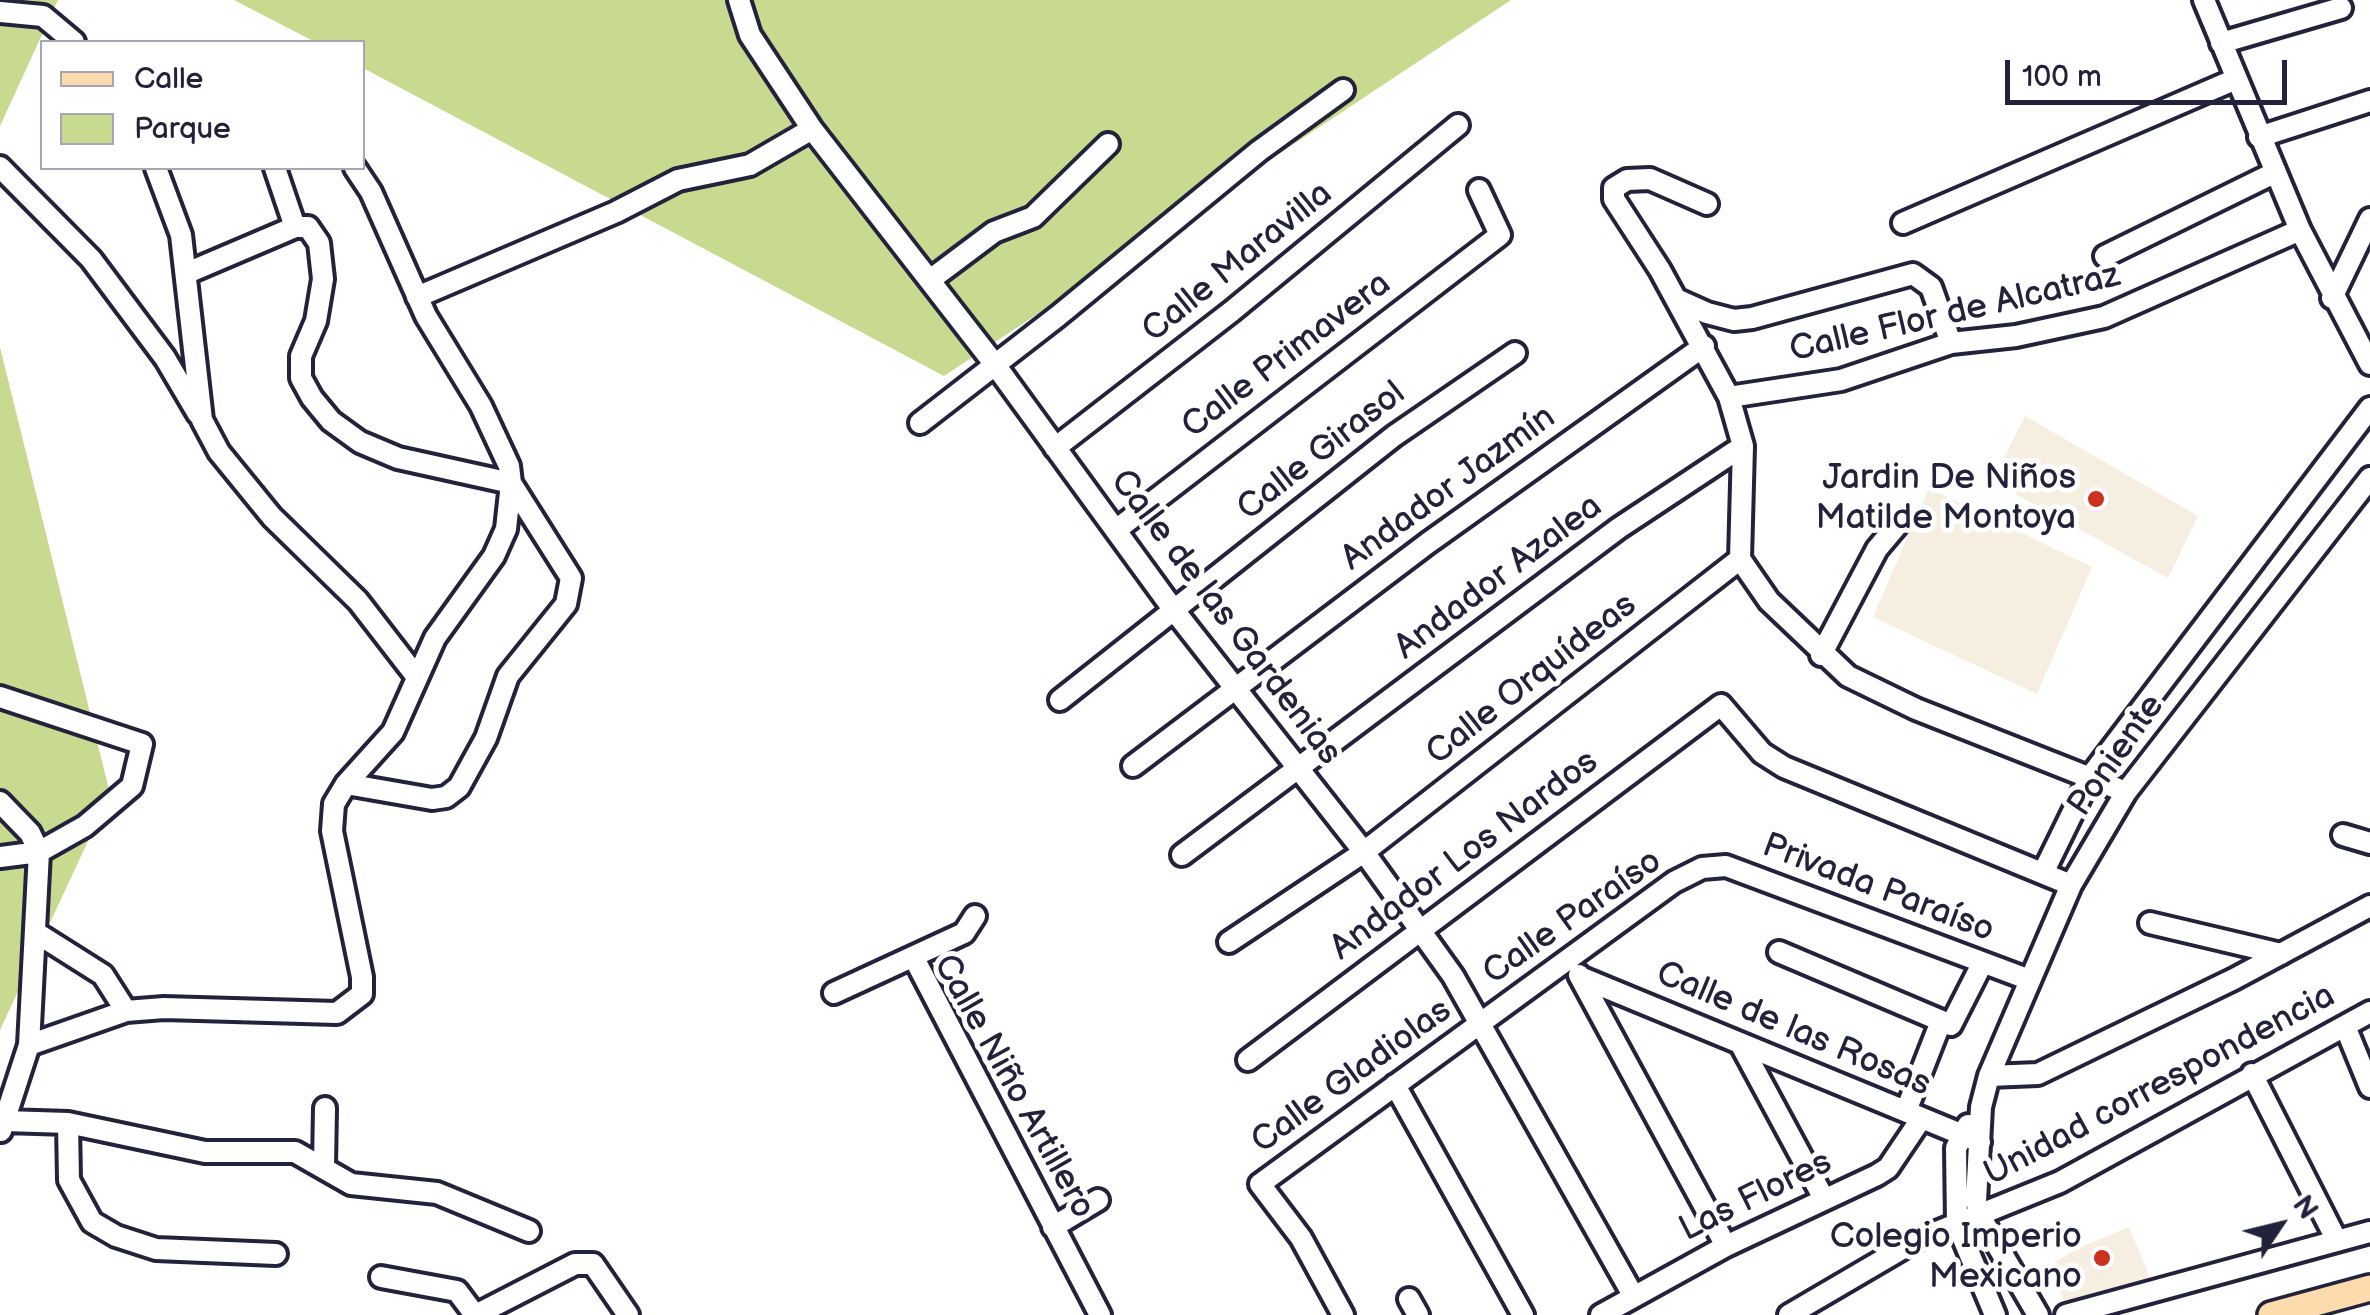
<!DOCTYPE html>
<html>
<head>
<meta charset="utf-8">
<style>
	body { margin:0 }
	#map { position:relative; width:2370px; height:1315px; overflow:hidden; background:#fff; font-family:"Balsamiq Sans",sans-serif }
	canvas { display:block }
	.legend { position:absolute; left:40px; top:40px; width:325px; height:130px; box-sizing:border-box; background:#fff; border:2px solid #a7a7b1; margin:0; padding:12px 18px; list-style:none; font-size:30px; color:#22223b }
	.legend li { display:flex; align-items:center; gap:20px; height:50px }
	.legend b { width:50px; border:2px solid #a7a7b1 }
	.north { position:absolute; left:2230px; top:1175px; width:100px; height:100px; -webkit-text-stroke:8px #fff; paint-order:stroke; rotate:55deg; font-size:28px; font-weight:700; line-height:40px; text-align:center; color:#22223b }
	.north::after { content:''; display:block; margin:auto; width:35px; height:45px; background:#22223b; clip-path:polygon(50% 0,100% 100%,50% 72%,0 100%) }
	.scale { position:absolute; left:2005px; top:60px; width:282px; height:45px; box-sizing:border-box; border:5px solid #22223b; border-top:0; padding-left:12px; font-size:30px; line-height:35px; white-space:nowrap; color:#22223b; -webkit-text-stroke:8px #fff; paint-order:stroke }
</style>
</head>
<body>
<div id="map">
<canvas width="2370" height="1315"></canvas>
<ul class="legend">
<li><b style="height:12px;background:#fedbac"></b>Calle</li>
<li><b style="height:28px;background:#c7da8f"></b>Parque</li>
</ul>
<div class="north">N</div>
<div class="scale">100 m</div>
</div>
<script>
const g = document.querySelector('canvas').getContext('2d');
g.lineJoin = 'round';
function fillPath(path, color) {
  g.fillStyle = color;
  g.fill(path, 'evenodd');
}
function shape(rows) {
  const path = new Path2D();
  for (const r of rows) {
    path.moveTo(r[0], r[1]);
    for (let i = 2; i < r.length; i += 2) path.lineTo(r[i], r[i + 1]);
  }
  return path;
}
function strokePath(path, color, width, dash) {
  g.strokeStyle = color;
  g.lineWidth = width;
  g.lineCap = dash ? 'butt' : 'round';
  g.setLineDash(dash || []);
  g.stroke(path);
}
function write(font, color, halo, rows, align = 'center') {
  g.font = font + ' "Balsamiq Sans",sans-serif';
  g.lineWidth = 10;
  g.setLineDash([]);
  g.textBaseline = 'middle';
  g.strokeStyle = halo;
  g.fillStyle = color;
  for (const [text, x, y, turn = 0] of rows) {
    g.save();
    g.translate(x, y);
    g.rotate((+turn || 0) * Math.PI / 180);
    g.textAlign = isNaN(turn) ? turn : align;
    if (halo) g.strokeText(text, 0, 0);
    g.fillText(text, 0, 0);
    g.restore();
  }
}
const built = shape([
	[2025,416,2198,516,2168,578,1992,481],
	[1929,488,2092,567,2037,694,1873,617],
	[2129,1227,2151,1280,2068,1308,2048,1267,2078,1248]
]);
const green = shape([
	[0,0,58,0,0,126],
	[234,0,1511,0,944,376,363,68,362,42,315,42],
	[0,347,110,794,0,1030]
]);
const minor = shape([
	[739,0,750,35,812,129,996,366,1173,609,1364,852,1453,976,1633,1295],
	[2204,0,2300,230,2370,364],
	[0,12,43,16,74,42],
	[2221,43,2341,8],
	[2259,137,2370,101],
	[0,167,91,259,165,358,198,414],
	[156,168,181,235,202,420,219,452,272,517,358,601,416,676],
	[275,168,295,227],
	[1707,204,1650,179,1627,180,1614,188,1614,199,1660,270,1729,397,1743,446,1740,559,1769,601,1848,676,1916,709,2126,792],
	[1903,223,2236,79],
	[2105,256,2274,173],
	[187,273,295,227,308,227,319,243,323,279,316,321,301,356,301,378,312,398,331,421,360,442,398,458,511,483,571,578,566,604,508,676,486,738,459,787,446,797,432,799,346,784],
	[930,280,994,232,1033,217,1108,144],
	[417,297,616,212,678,180,750,165,812,129],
	[2332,298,2370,219],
	[1678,300,1707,313,1734,320,1752,318,1913,274,1931,287,1951,343],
	[1729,397,1841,380,1951,343,2016,336,2104,317,2300,230],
	[920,423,1058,316,1259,151,1343,90],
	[1055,448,1232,311,1458,125],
	[1116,530,1500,235,1479,190],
	[1821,655,1877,549,1899,523],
	[0,697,142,744,132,786,85,826,39,852,0,857],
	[1060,700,1394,436,1515,353],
	[1133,766,1428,543,1704,346],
	[0,802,30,833,39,852,29,1045,1,1131],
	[2343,835,2370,843],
	[1182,855,1619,528,1743,446],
	[2043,873,2090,777,2370,408],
	[2150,923,2281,954],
	[35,932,103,975,126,1011],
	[1229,942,1364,852,1740,559],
	[1779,952,1951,1025,1982,964],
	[914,958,1100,1315],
	[1579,975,1726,1246],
	[1580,977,1980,1142],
	[834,993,964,933,975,916],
	[2345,1026,2370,1087],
	[1740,1043,1823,1197],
	[29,1045,126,1011,164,1008,337,1013,362,994,362,977,332,831,334,804,346,784,393,732,435,638,494,556,506,529,511,483,509,466,481,406,426,316,371,192,355,168],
	[1248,1060,1721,705,1762,753,1784,767,2071,885],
	[2252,1074,2337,1241],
	[1989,1076,2038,1074,2234,979,2370,906],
	[1395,1085,1523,1315],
	[1906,1111,1940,1024],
	[5,1121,68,1123,205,1152,295,1152,351,1184,437,1193,529,1231],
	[68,1123,69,1180,92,1222,116,1236,156,1249,276,1254],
	[1968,1125,1956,1148,1957,1224,1995,1315],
	[324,1166,325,1108],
	[1053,1227,1098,1200],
	[381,1277,457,1291,475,1315],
	[1409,1299,1418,1315],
	[476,1315,575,1264,593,1264,628,1315],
	[1343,1315,1301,1238,1260,1184,1674,882,1702,868,1726,866,2030,980],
	[1601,1315,1726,1246,1877,1175,1888,1168,1921,1119],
	[1789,1315,1917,1240,2060,1182,2370,1012],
	[2038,1315,1980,1216,1976,1201,1981,1107,1989,1076,2071,885,2126,792,2370,478],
	[2066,1315,2370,1232]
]);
const major = shape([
	[2271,1315,2370,1288]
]);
const markers = [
	[2096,499,10,"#c8321e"],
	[2102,1258,10,"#c8321e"]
];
const streetNames = [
	["Calle Maravilla",1238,263,-39],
	["Calle Flor de Alcatraz",1955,314,-13],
	["Calle Primavera",1287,356,-37],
	["Calle Girasol",1322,452,-38],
	["Andador Jazmín",1449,489,-36],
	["Andador Azalea",1499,578,-37],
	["Calle de las Gardenias",1225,618,53],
	["Calle Orquídeas",1532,680,-38],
	["Poniente",2117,756,-55],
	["Andador Los Nardos",1465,856,-37],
	["Privada Paraíso",1878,889,21],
	["Calle Paraíso",1573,918,-35],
	["Calle de las Rosas",1793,1030,23],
	["Calle Gladiolas",1352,1077,-36],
	["Unidad correspondencia",2160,1086,-28],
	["Calle Niño Artillero",1013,1087,61],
	["Las Flores",1756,1197,-26]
];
const poiNames = [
	["Jardin De Niños",2076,479],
	["Matilde Montoya",2076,519],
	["Colegio Imperio",2082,1238],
	["Mexicano",2082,1278]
];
fillPath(built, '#f6eee0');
fillPath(green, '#c7da8f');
strokePath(minor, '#22223b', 28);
strokePath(major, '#22223b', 32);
strokePath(minor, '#fff', 20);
strokePath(major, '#fedbac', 25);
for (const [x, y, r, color] of markers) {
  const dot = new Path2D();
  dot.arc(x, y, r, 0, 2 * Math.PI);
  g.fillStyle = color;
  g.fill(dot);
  strokePath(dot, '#fff', 4);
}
write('35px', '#22223b', '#fff', streetNames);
write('35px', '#22223b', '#fff', poiNames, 'right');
</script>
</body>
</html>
